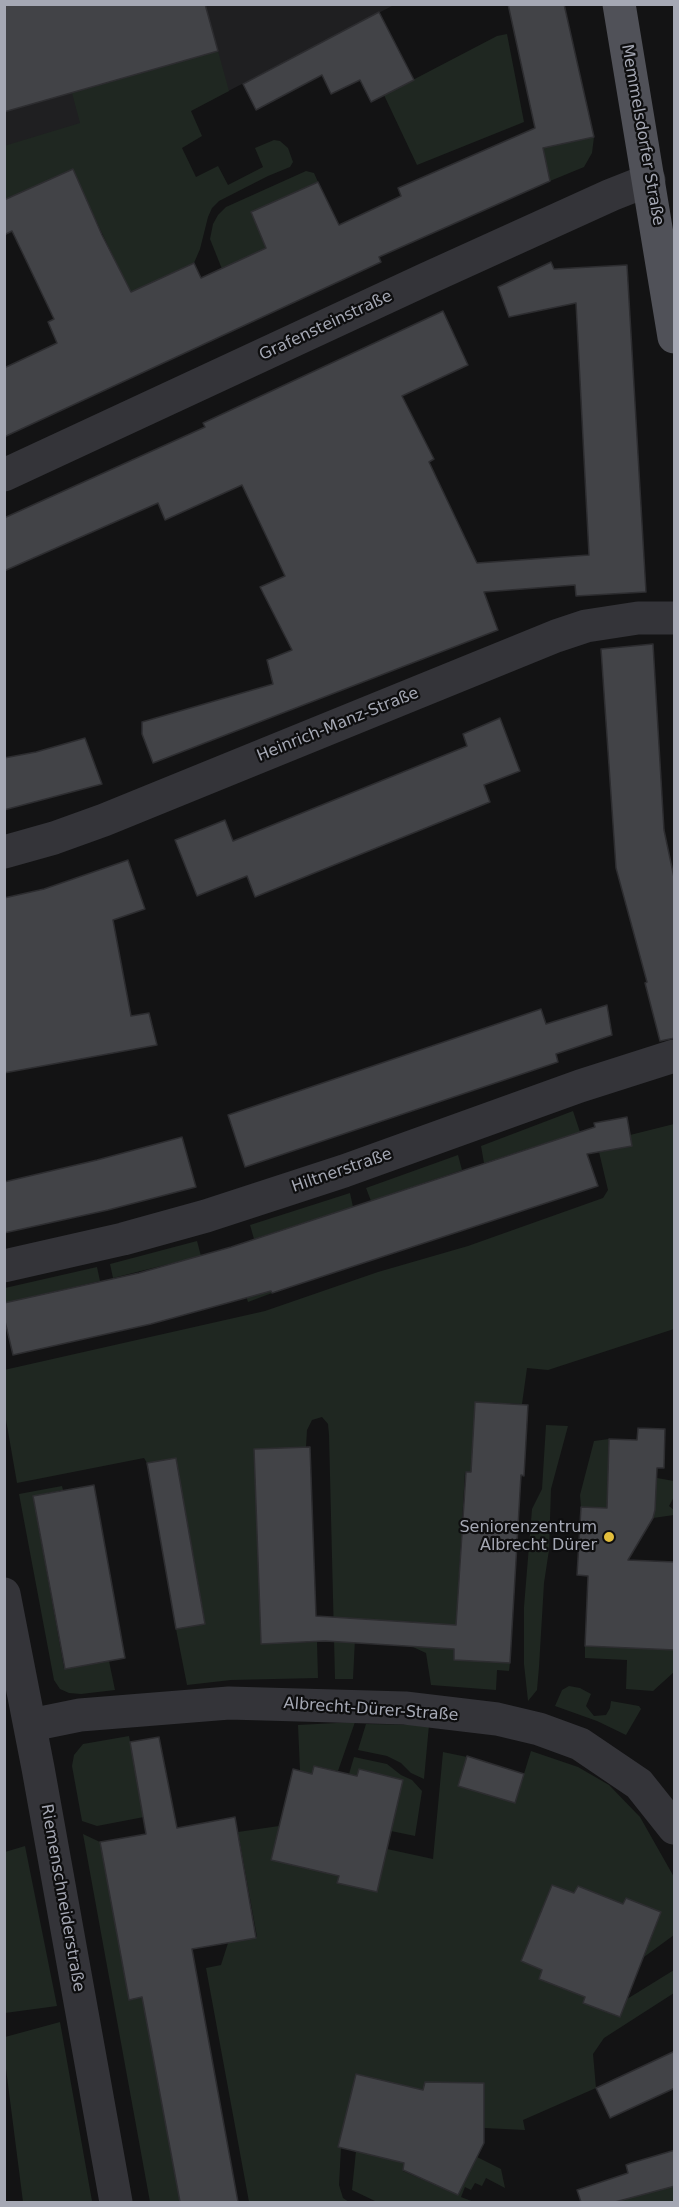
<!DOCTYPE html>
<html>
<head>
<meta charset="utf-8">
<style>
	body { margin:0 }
	#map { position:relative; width:679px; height:2207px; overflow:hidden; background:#131314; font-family:"DejaVu Sans",sans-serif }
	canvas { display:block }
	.frame { position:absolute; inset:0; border:6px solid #a5a8b4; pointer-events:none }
</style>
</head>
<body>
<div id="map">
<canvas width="679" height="2207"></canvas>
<div class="frame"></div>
</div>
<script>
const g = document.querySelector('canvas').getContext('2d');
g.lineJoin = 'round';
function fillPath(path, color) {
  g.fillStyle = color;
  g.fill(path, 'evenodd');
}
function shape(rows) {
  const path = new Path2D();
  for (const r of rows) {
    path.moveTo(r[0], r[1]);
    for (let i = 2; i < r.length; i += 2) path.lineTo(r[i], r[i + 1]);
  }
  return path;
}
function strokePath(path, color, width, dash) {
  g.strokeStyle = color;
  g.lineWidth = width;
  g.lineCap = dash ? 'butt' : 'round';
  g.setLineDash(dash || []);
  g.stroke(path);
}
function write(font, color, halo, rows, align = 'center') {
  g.font = font + ' "DejaVu Sans",sans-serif';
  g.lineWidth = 4.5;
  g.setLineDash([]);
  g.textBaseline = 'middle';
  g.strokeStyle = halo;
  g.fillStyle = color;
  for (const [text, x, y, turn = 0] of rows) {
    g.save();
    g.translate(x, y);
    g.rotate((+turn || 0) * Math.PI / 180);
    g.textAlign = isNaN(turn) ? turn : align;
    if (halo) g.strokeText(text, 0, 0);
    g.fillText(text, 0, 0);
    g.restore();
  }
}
const built = shape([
	[4,5,394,5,190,111,5,200]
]);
const green = shape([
	[507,34,524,122,417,165,384,95,497,36],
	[218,51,229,91,191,111,202,136,182,148,196,177,218,166,228,185,263,167,255,148,274,140,280,141,288,148,293,162,290,167,268,176,219,201,212,208,208,217,200,249,194,263,146,285,178,355,159,363,126,284,85,197,5,200,4,146,80,123,72,93],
	[594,137,592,153,584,167,550,181,543,148],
	[306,171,314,173,318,182,251,212,266,248,222,269,210,239,213,224,218,215,226,207],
	[573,1111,580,1132,484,1163,481,1146],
	[674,1124,674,1329,548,1370,527,1368,522,1404,475,1402,471,1472,465,1472,454,1659,510,1663,509,1671,497,1670,496,1690,431,1685,426,1653,413,1647,414,1622,356,1619,353,1679,335,1679,329,1435,328,1424,322,1417,312,1420,307,1430,306,1447,254,1450,261,1643,317,1642,318,1678,231,1680,187,1685,176,1629,205,1623,176,1458,147,1463,144,1458,17,1483,5,1414,4,1370,265,1311,378,1272,468,1246,603,1198,608,1190,599,1152,632,1146,630,1135],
	[458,1155,462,1170,371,1201,366,1188],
	[350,1193,353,1207,254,1239,272,1293,248,1302,231,1248,254,1239,250,1225],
	[197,1241,201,1256,113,1278,110,1264],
	[97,1267,100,1281,5,1303,5,1288],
	[546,1425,568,1426,551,1489,549,1550,544,1583,539,1667,537,1690,528,1701,524,1664,524,1607,532,1509,542,1489],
	[609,1439,607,1508,581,1507,580,1495,594,1441],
	[657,1478,674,1481,674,1497,669,1506,674,1510,674,1515,653,1518],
	[62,1486,63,1490,33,1496,64,1668,109,1661,115,1690,81,1694,69,1693,60,1689,54,1680,19,1494],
	[585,1646,674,1650,674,1672,653,1691,626,1689,627,1660,585,1658],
	[569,1686,580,1688,591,1694,586,1706,594,1716,606,1715,610,1708,611,1701,639,1706,641,1709,626,1735,597,1721,555,1706,562,1690],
	[355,1722,338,1771,315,1766,312,1774,300,1771,298,1725],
	[366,1724,429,1725,424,1779,411,1773,401,1763,387,1756,358,1750],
	[129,1736,144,1817,97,1826,82,1821,72,1766,74,1755,83,1744],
	[531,1751,578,1767,609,1785,640,1817,674,1877,674,1935,644,1957,661,1912,626,1898,623,1904,578,1887,574,1893,552,1885,522,1961,542,1970,539,1979,585,1997,583,2003,619,2017,627,1999,674,1970,674,1993,604,2038,593,2054,596,2088,523,2120,525,2130,484,2128,484,2083,425,2082,423,2090,338,2147,341,2148,339,2185,343,2198,349,2202,249,2202,206,1968,221,1965,228,1943,257,1937,238,1832,279,1826,291,1855,289,1864,339,1876,338,1882,387,1849,433,1859,443,1752,467,1757,515,1803],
	[354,1757,387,1764,401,1775,412,1780,422,1791,415,1836,391,1831,403,1780,359,1769,357,1776,349,1774],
	[83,1834,100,1842,129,2000,142,1997,180,2202,150,2202],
	[25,1846,57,2006,5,2013,5,1852],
	[60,2022,92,2201,23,2202,5,2061,5,2037],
	[356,2151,404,2163,403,2171,458,2195,477,2157,501,2169,505,2188,486,2178,482,2186,475,2183,471,2190,465,2187,461,2197,474,2202,377,2202,352,2190],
	[674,2185,674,2202,613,2202,635,2195]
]);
const building = shape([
	[4,4,205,4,218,51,4,112,4,4],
	[508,4,564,4,594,137,543,148,550,181,379,257,381,262,4,437,4,368,57,343,48,322,54,319,12,231,4,235,4,200,73,169,102,235,131,292,194,263,201,278,266,248,251,212,318,182,339,225,401,196,398,188,535,128,508,4],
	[379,12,414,80,371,102,360,80,331,94,322,75,256,110,243,84,379,12],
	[551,262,554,269,627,265,646,592,576,596,575,585,484,592,498,630,153,763,142,734,142,722,273,684,267,660,292,650,260,587,285,576,242,485,165,520,158,503,4,571,4,518,205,427,203,423,443,311,468,365,402,396,434,459,429,462,477,563,589,555,576,303,509,317,498,287,551,262],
	[653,644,664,830,675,882,675,1038,660,1041,645,983,647,982,616,868,601,649,653,644],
	[500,718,520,771,484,785,490,802,255,897,247,876,197,896,175,840,225,820,233,841,467,746,463,734,500,718],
	[85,738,102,784,4,810,4,758,36,752,85,738],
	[128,860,145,909,113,920,131,1016,149,1013,157,1045,4,1073,4,898,44,889,128,860],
	[607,1005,612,1035,556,1054,558,1062,245,1167,228,1115,541,1009,546,1024,607,1005],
	[627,1117,632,1146,587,1154,598,1186,272,1293,271,1291,151,1324,13,1355,4,1317,4,1303,139,1273,231,1247,595,1127,594,1123,627,1117],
	[182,1137,196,1187,108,1210,4,1233,4,1182,97,1160,182,1137],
	[475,1402,528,1405,524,1476,521,1475,510,1663,454,1660,454,1649,325,1641,261,1644,254,1449,310,1447,316,1616,456,1625,466,1472,471,1472,475,1402],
	[638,1428,665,1429,664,1468,657,1468,655,1510,653,1518,628,1560,675,1562,675,1650,585,1646,588,1576,577,1575,581,1507,607,1508,609,1439,637,1440,638,1428],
	[176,1458,205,1624,176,1629,147,1463,176,1458],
	[94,1485,125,1658,65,1669,33,1496,94,1485],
	[159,1737,177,1828,235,1817,256,1938,192,1949,238,2202,180,2202,142,1997,129,2000,100,1842,146,1834,130,1742,159,1737],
	[467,1756,524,1774,515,1803,458,1786,467,1756],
	[314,1766,357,1776,359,1769,403,1780,377,1892,337,1883,339,1876,271,1860,293,1769,312,1774,314,1766],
	[552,1885,574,1893,578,1886,623,1904,626,1898,661,1912,620,2017,583,2003,585,1997,539,1979,542,1970,521,1961,552,1885],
	[675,2051,675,2088,610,2118,596,2088,675,2051],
	[356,2074,423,2090,425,2082,484,2083,484,2143,458,2195,403,2170,404,2163,338,2147,356,2074],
	[675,2150,675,2186,615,2202,581,2202,577,2190,628,2173,626,2165,631,2163,675,2150]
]);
const minor = shape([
	[4,475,426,279,611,195,649,180],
	[4,852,54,838,104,820,556,636,586,626,638,618,674,618],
	[4,1266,123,1239,206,1216,344,1171,580,1086,674,1056],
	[4,1594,38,1768,116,2202],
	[31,1725,80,1715,229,1703,405,1708,497,1719,539,1729,580,1744,639,1784,674,1828]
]);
const major = shape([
	[619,4,674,337]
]);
const markers = [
	[609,1537,6,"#e3be3c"]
];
const streetNames = [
	["Memmelsdorfer Straße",642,135,80],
	["Grafensteinstraße",326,326,-25],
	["Heinrich-Manz-Straße",338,725,-22],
	["Hiltnerstraße",342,1171,-19],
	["Albrecht-Dürer-Straße",371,1710,4],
	["Riemenschneiderstraße",62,1898,80]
];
const poiNames = [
	["Seniorenzentrum",597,1528],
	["Albrecht Dürer",597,1546]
];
fillPath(built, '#1f1f21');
fillPath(green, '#1f2721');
fillPath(building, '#424347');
strokePath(building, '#2d2d30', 1.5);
strokePath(minor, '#343439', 33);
strokePath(major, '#505158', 33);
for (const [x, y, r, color] of markers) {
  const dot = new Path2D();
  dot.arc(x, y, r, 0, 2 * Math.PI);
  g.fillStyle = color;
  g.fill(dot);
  strokePath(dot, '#0e0e0f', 2);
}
write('16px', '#a5a8b4', '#0e0e0f', streetNames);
write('16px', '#a5a8b4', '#0e0e0f', poiNames, 'right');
</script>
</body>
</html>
